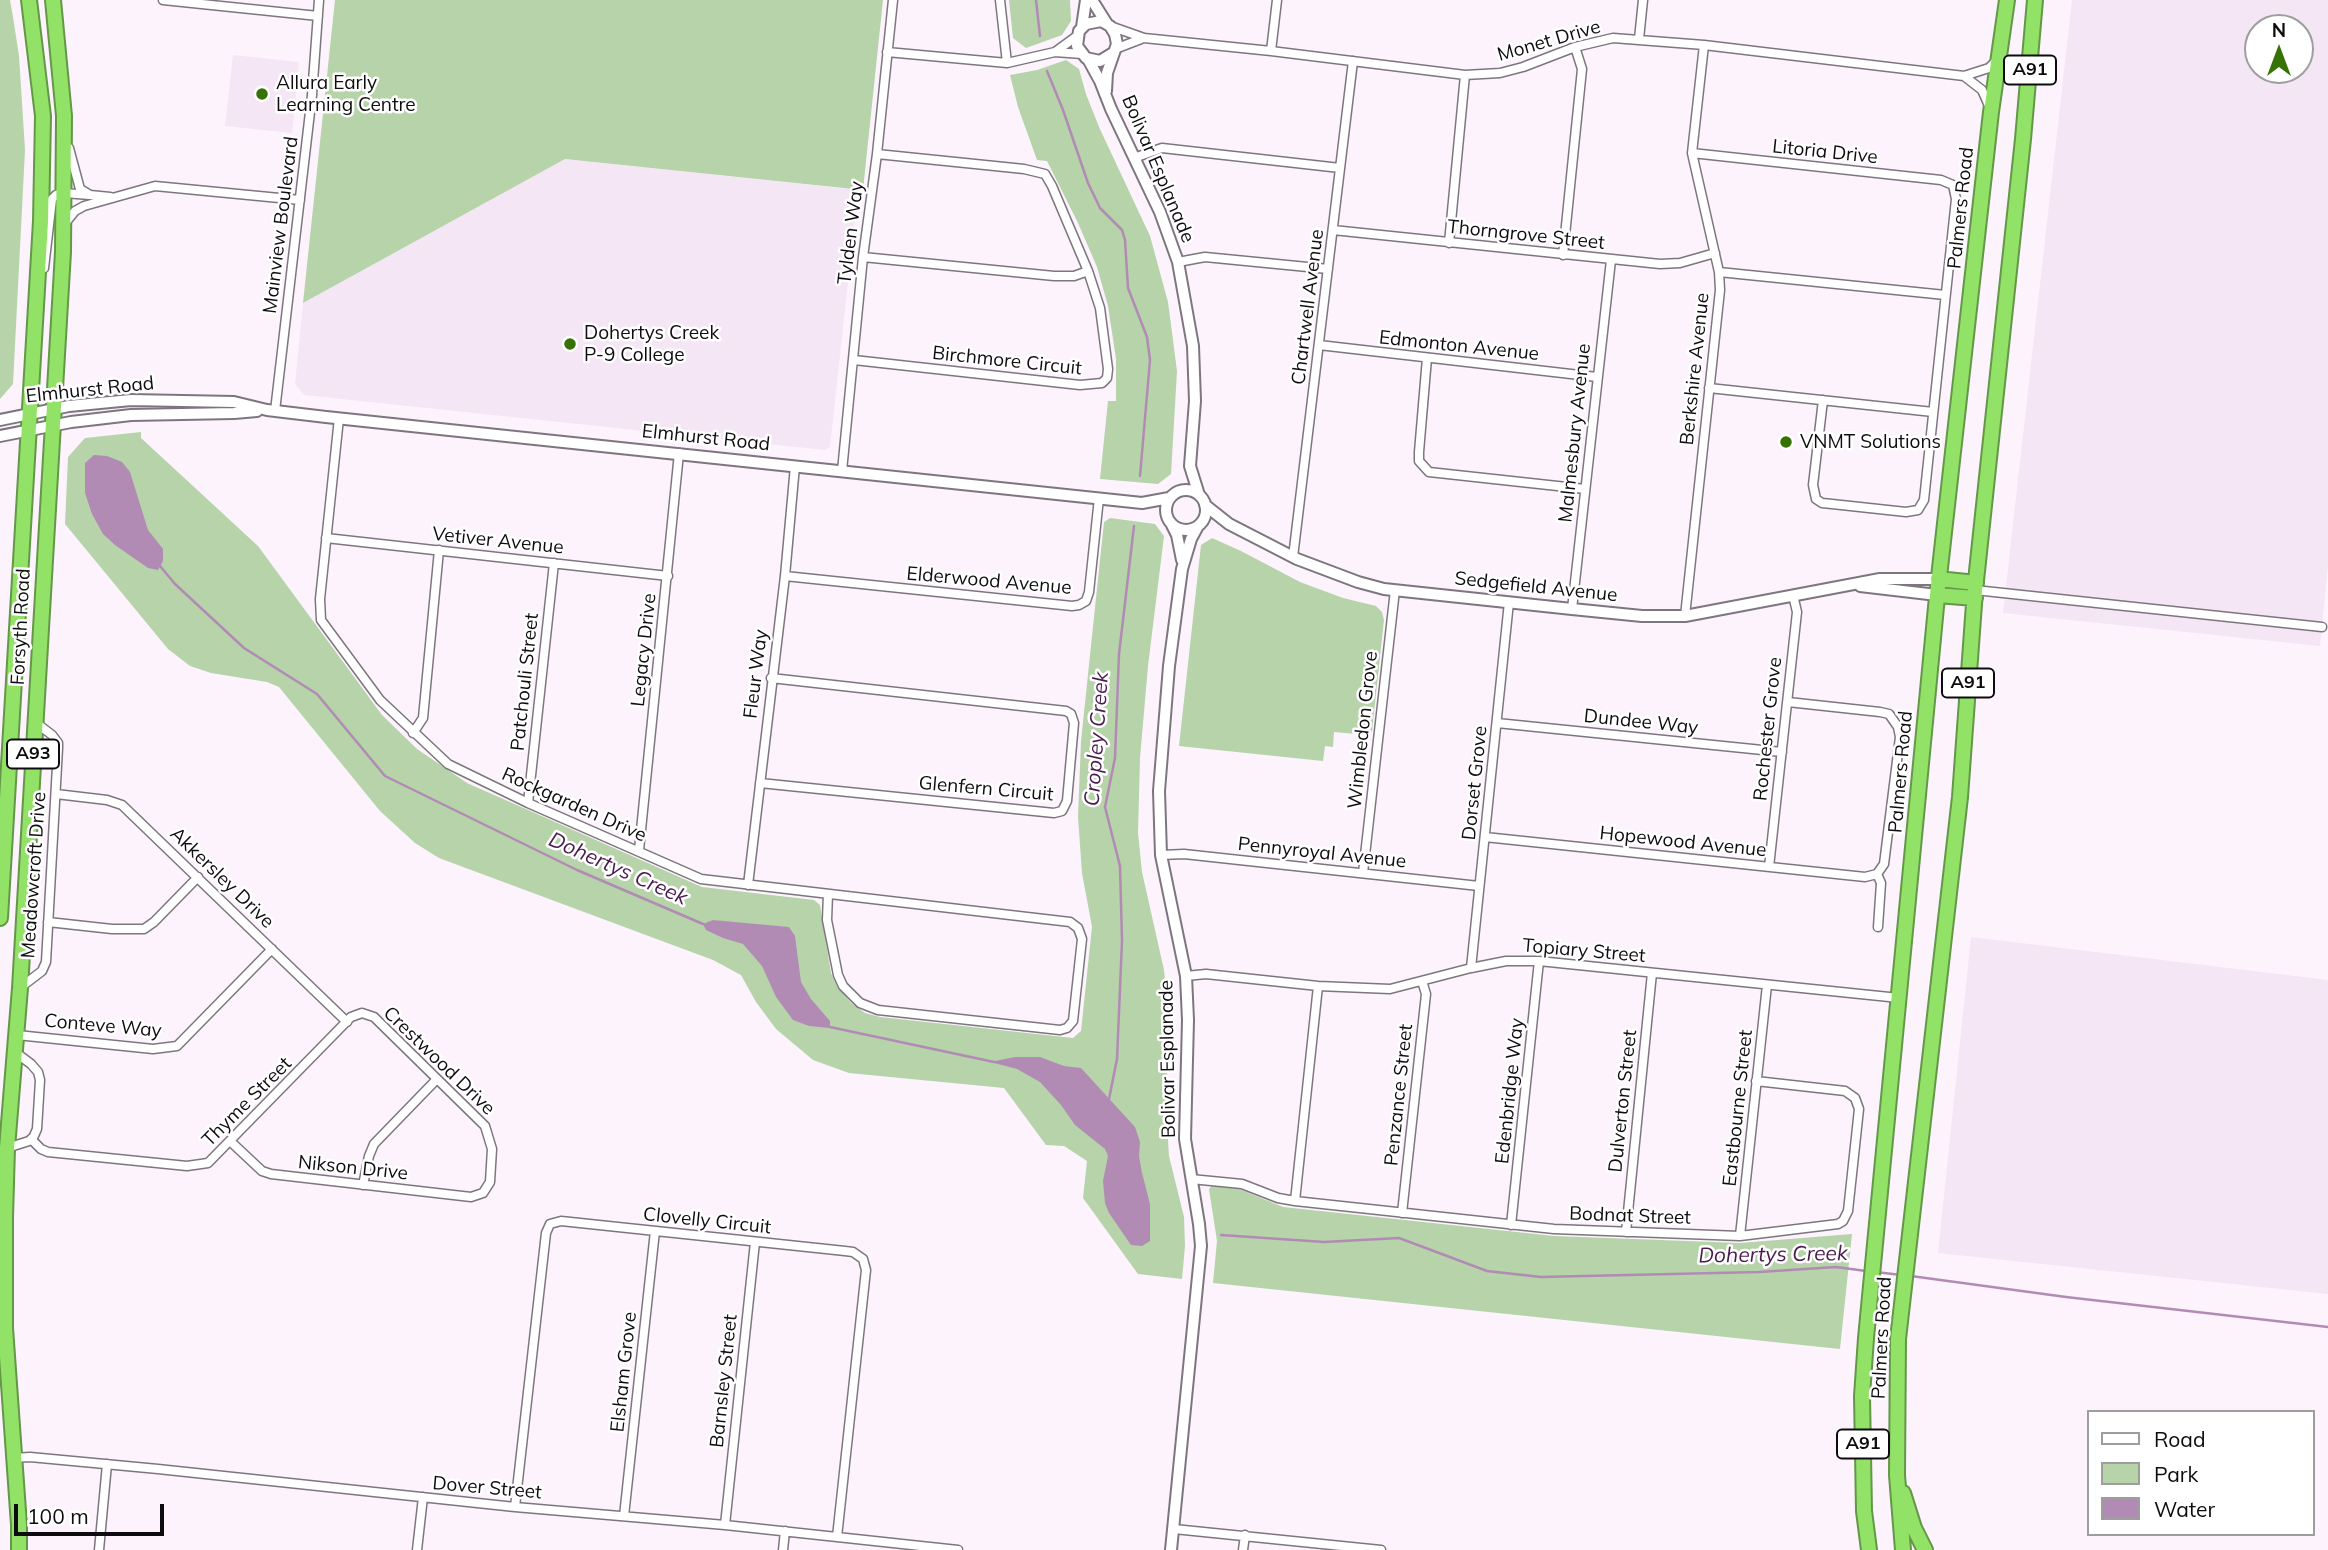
<!DOCTYPE html>
<html>
<head>
<meta charset="utf-8">
<style>
	body { margin:0 }
	#map { position:relative; width:2328px; height:1550px; overflow:hidden; background:#fcf3fd; font-family:Mulish,sans-serif }
	canvas { display:block }
	.legend { position:absolute; left:2087px; top:1410px; width:228px; height:126px; box-sizing:border-box; background:#fff; border:2px solid #9f9e9f; margin:0; padding:9px 12px; list-style:none; font-size:21px; color:#0f0c0f }
	.legend li { display:flex; align-items:center; gap:14px; height:35px }
	.legend b { width:35px; border:2px solid #9f9e9f }
	.north { position:absolute; left:2244px; top:14px; width:70px; height:70px; box-sizing:border-box; background:#fff; border:2px solid #9f9e9f; border-radius:50%; rotate:0deg; font-size:19px; font-weight:700; line-height:28px; text-align:center; color:#0f0c0f }
	.north::after { content:''; display:block; margin:auto; width:24px; height:32px; background:#367205; clip-path:polygon(50% 0,100% 100%,50% 72%,0 100%) }
	.scale { position:absolute; left:14px; top:1504px; width:150px; height:32px; box-sizing:border-box; border:4px solid #0f0c0f; border-top:0; padding-left:9px; font-size:21px; line-height:24px; white-space:nowrap; color:#0f0c0f; -webkit-text-stroke:5px #fff; paint-order:stroke }
</style>
</head>
<body>
<div id="map">
<canvas width="2328" height="1550"></canvas>
<ul class="legend">
<li><b style="height:9px;background:#fff"></b>Road</li>
<li><b style="height:19px;background:#b6d3aa"></b>Park</li>
<li><b style="height:19px;background:#b28bb5"></b>Water</li>
</ul>
<div class="north">N</div>
<div class="scale">100 m</div>
</div>
<script>
const g = document.querySelector('canvas').getContext('2d');
g.lineJoin = 'round';
function fillPath(path, color) {
  g.fillStyle = color;
  g.fill(path, 'evenodd');
}
function shape(rows) {
  const path = new Path2D();
  for (const r of rows) {
    if (r.length === 3) {
      path.moveTo(r[0] + r[2], r[1]);
      path.arc(r[0], r[1], r[2], 0, 2 * Math.PI);
      continue;
    }
    path.moveTo(r[0], r[1]);
    for (let i = 2; i < r.length; i += 2) path.lineTo(r[i], r[i + 1]);
  }
  return path;
}
function strokePath(path, color, width, dash) {
  g.strokeStyle = color;
  g.lineWidth = width;
  g.lineCap = dash ? 'butt' : 'round';
  g.setLineDash(dash || []);
  g.stroke(path);
}
function write(font, color, halo, rows, align = 'center') {
  g.font = font + ' Mulish,sans-serif';
  g.lineWidth = 5;
  g.setLineDash([]);
  g.textBaseline = 'middle';
  g.strokeStyle = halo;
  g.fillStyle = color;
  for (const [text, x, y, turn = 0] of rows) {
    g.save();
    g.translate(x, y);
    g.rotate((+turn || 0) * Math.PI / 180);
    g.textAlign = isNaN(turn) ? turn : align;
    if (halo) g.strokeText(text, 0, 0);
    g.fillText(text, 0, 0);
    g.restore();
  }
}
const built = shape([
	[2072,0,2328,0,2328,565,2320,646,2003,613],
	[2258,28,2300,28,2300,70,2258,70],
	[233,55,299,62,292,133,225,126],
	[565,159,858,190,830,447,825,450,304,395,295,384,303,303],
	[1971,937,2328,980,2328,1294,1938,1253]
]);
const green = shape([
	[0,0,10,0,13,17,19,56,25,150,13,384,0,399],
	[335,0,883,0,863,190,565,159,303,303],
	[1009,0,1070,0,1071,21,1062,35,1026,48,1013,38],
	[1066,60,1079,69,1086,94,1099,127,1150,236,1168,302,1177,371,1171,474,1158,484,1100,479,1108,401,1116,401,1116,359,1108,306,1097,267,1078,223,1047,161,1037,160,1018,107,1010,75,1037,70],
	[141,432,141,438,258,546,382,715,417,749,467,783,702,887,814,900,820,905,831,973,837,986,851,1003,865,1013,880,1017,1073,1038,1081,1031,1092,927,1082,873,1078,817,1081,741,1104,522,1110,518,1155,524,1164,536,1148,666,1140,758,1138,833,1142,872,1164,970,1169,1022,1166,1110,1169,1156,1184,1217,1185,1246,1182,1279,1138,1274,1083,1198,1087,1161,1064,1146,1046,1145,1004,1088,849,1073,813,1060,776,1029,756,1002,741,975,713,960,439,858,415,843,380,811,279,687,267,682,211,673,190,666,168,649,65,524,68,457,85,438],
	[1212,538,1241,551,1300,582,1343,598,1376,606,1382,612,1384,620,1372,731,1367,735,1334,732,1333,747,1325,746,1323,761,1179,746,1201,545],
	[1212,1186,1239,1189,1283,1207,1554,1236,1740,1243,1852,1234,1840,1349,1213,1283,1217,1241,1209,1189]
]);
const water = shape([
	[94,455,107,456,122,462,130,472,148,530,163,549,163,561,158,570,148,568,115,545,103,534,92,514,85,493,85,463],
	[713,920,789,927,795,936,801,982,811,999,830,1021,830,1028,809,1026,793,1020,776,997,762,966,743,944,723,938,706,930,703,924],
	[1015,1057,1040,1057,1064,1066,1081,1068,1135,1127,1140,1142,1139,1156,1142,1173,1150,1204,1150,1241,1142,1246,1131,1245,1109,1213,1105,1203,1103,1181,1108,1156,1105,1149,1075,1125,1061,1105,1040,1082,1017,1069,990,1062]
]);
const stream = shape([
	[1036,0,1040,36],
	[1047,71,1063,110,1088,183,1100,208,1122,230,1125,240,1128,288,1147,337,1150,360,1140,476],
	[160,566,175,584,244,648,317,694,385,776,577,870,703,924],
	[830,1027,994,1062],
	[1109,1099,1117,1059,1122,941,1120,866,1105,807,1115,758,1119,654,1134,526],
	[1221,1235,1324,1242,1399,1238,1487,1271,1541,1277,1759,1272,1836,1267,1866,1271],
	[1876,1272,1901,1275],
	[1911,1276,2066,1297,2328,1327]
]);
const street = shape([
	[163,0,318,16],
	[1000,0,1007,63],
	[1110,26,1144,38,1271,51,1465,75,1500,73,1523,67,1575,47,1613,38,1704,45,1964,76,1989,68,1997,60],
	[1639,39,1643,0],
	[1115,49,1141,39],
	[1271,51,1277,0],
	[887,52,1007,63,1055,52,1077,36],
	[1055,52,1082,54],
	[1964,76,1982,90,1990,108],
	[69,148,80,189,90,195,110,197],
	[1692,153,1941,180,1953,185,1956,199,1924,500,1918,510,1906,512,1832,504,1822,503,1816,499,1813,485,1823,400],
	[1134,158,1162,148,1340,168],
	[66,222,75,211,84,206,155,186,300,200],
	[1333,230,1660,264,1680,263,1715,253],
	[1449,243,1465,75],
	[1563,255,1582,69,1575,47],
	[863,257,1054,276,1074,276,1088,271],
	[1178,262,1205,257,1328,269],
	[44,268,52,199,56,195,64,193,90,195],
	[1719,272,1945,295],
	[1319,345,1597,377],
	[1427,358,1419,452,1419,461,1429,472,1585,489],
	[854,360,1080,385,1102,383,1107,378,1108,369,1100,308,1088,271,1052,186,1045,174,1024,169,877,154],
	[1709,388,1933,412],
	[275,411,312,95,319,0],
	[339,418,320,599,321,620,380,700,448,764,528,803,701,879,1070,922,1078,928,1082,939,1073,1021,1067,1028,1060,1030,878,1010,860,1003,843,986,838,975,827,920,828,894],
	[842,471,863,257,877,154,893,0],
	[326,538,668,576],
	[1293,557,1353,61],
	[785,576,1072,606,1079,605,1086,601,1089,592,1099,498],
	[1975,590,2322,627],
	[1572,609,1611,260],
	[1685,616,1720,290,1719,272,1692,153,1704,45],
	[1788,702,1880,712,1889,714,1898,727,1900,737,1884,864,1877,874,1881,883,1878,927],
	[1497,723,1782,752],
	[413,733,423,718,439,550],
	[760,783,1054,813,1062,811,1067,801,1074,723,1071,714,1066,711,771,678],
	[56,794,107,800,122,805,347,1022],
	[528,803,554,563],
	[1485,837,1865,877,1877,874],
	[639,850,679,453],
	[1161,855,1184,854,1479,886],
	[1769,867,1797,612,1793,595],
	[1363,873,1395,590],
	[748,885,785,576,795,466],
	[48,922,112,929,144,929,154,922,198,877],
	[1471,968,1509,602],
	[1186,976,1206,974,1318,986,1390,989,1471,968,1506,961,1539,961,1899,998],
	[21,987,42,971,46,962,58,748,58,743,52,735,35,722],
	[17,1035,153,1049,177,1046,272,949],
	[31,1139,41,1149,48,1152,187,1166,208,1163,351,1017,362,1013,374,1017,485,1126,492,1149,490,1182,483,1193,471,1197,271,1174,262,1171,230,1141],
	[7,1148,29,1141,33,1138,37,1129,40,1080,38,1072,31,1064,15,1052],
	[1191,1179,1242,1184,1278,1198,1295,1201,1554,1229,1740,1236,1838,1224,1843,1221,1848,1211,1859,1109,1855,1098,1845,1091,1756,1081],
	[363,1185,369,1156,374,1144,437,1079],
	[1295,1201,1318,986],
	[1402,1213,1426,994,1422,981],
	[1511,1225,1539,961],
	[1626,1232,1652,973],
	[1740,1236,1767,985],
	[13,1458,30,1457,158,1469,515,1507,725,1525,958,1550],
	[515,1507,546,1233,550,1224,561,1221,845,1251,853,1252,863,1259,866,1270,837,1537],
	[624,1516,655,1231],
	[725,1525,755,1242],
	[1174,1529,1381,1550],
	[99,1550,107,1464],
	[417,1550,423,1497],
	[783,1550,785,1531],
	[1243,1550,1245,1535]
]);
const secondary = shape([
	[1092,0,1107,24],
	[1082,27,1086,0],
	[1088,59,1100,81,1111,109,1160,212,1178,262,1193,346,1195,401,1190,466,1199,495],
	[1106,91,1107,73,1117,44,1115,34,1110,26,1101,21,1086,24,1079,31,1077,46,1086,58,1100,61,1113,53],
	[0,420,69,406,131,400,234,402,267,410,326,417,1142,503,1169,498],
	[0,436,71,422,131,415,234,413,257,411],
	[1186,510,20],
	[1205,505,1229,524,1297,559,1358,582,1384,589,1572,609,1642,616,1685,616,1880,579,1938,579],
	[1172,525,1177,535,1182,560],
	[1860,586,1937,595],
	[1171,1550,1201,1246,1199,1224,1185,1139,1188,1020,1186,976,1161,855,1159,791,1169,666,1182,569,1191,539,1198,526]
]);
const highway = shape([
	[1938,579,1976,583],
	[1937,595,1975,598],
	[0,918,41,221,43,116,29,0],
	[1903,1493,1914,1528,1925,1550],
	[19,1550,19,1525,5,1328,5,1217,7,1148,20,988,63,252,64,116,53,0],
	[1869,1550,1864,1511,1862,1396,1866,1338,1938,586,1991,112,2007,0],
	[1903,1550,1897,1475,1898,1339,1960,797,1975,590,2023,139,2035,0]
]);
const markers = [
	[262,94,7,"#367205"],
	[570,344,7,"#367205"],
	[1786,442,7,"#367205"]
];
const shields = [
	[2030,70,52],
	[1968,683,52],
	[33,754,52],
	[1863,1444,52]
];
const shieldNames = [
	["A91",2030,70],
	["A91",1968,683],
	["A93",33,754],
	["A91",1863,1444]
];
const streetNames = [
	["Monet Drive",1549,41,-16],
	["Litoria Drive",1825,152,6],
	["Bolivar Esplanade",1158,169,67],
	["Palmers Road",1961,208,-84],
	["Mainview Boulevard",281,225,-83],
	["Tylden Way",851,233,-83],
	["Thorngrove Street",1526,235,6],
	["Chartwell Avenue",1308,307,-83],
	["Edmonton Avenue",1459,346,6],
	["Birchmore Circuit",1007,361,6],
	["Berkshire Avenue",1695,369,-84],
	["Elmhurst Road",90,390,-6],
	["Malmesbury Avenue",1575,433,-84],
	["Elmhurst Road",706,438,6],
	["Vetiver Avenue",498,541,6],
	["Elderwood Avenue",989,581,5],
	["Sedgefield Avenue",1536,587,6],
	["Forsyth Road",21,627,-87],
	["Legacy Drive",644,650,-84],
	["Fleur Way",756,674,-83],
	["Patchouli Street",525,682,-84],
	["Dundee Way",1641,722,6],
	["Rochester Grove",1768,729,-84],
	["Wimbledon Grove",1363,730,-84],
	["Palmers Road",1901,772,-85],
	["Dorset Grove",1475,783,-84],
	["Glenfern Circuit",986,789,5],
	["Rockgarden Drive",574,805,24],
	["Hopewood Avenue",1683,842,6],
	["Pennyroyal Avenue",1322,853,6],
	["Meadowcroft Drive",34,875,-86],
	["Akkersley Drive",222,878,44],
	["Topiary Street",1584,951,5],
	["Conteve Way",103,1026,5],
	["Bolivar Esplanade",1168,1059,-91],
	["Crestwood Drive",439,1061,44],
	["Edenbridge Way",1510,1091,-84],
	["Penzance Street",1399,1095,-84],
	["Dulverton Street",1623,1101,-84],
	["Thyme Street",247,1102,-45],
	["Eastbourne Street",1738,1108,-84],
	["Nikson Drive",353,1168,6],
	["Bodnat Street",1630,1216,2],
	["Clovelly Circuit",707,1221,6],
	["Palmers Road",1882,1338,-87],
	["Elsham Grove",624,1372,-84],
	["Barnsley Street",724,1381,-84],
	["Dover Street",487,1488,5]
];
const poiNames = [
	["Allura Early",276,83],
	["Learning Centre",276,105],
	["Dohertys Creek",584,333],
	["P-9 College",584,355],
	["VNMT Solutions",1800,442]
];
const waterNames = [
	["Cropley Creek",1097,739,-86],
	["Dohertys Creek",618,869,24],
	["Dohertys Creek",1773,1255,-1]
];
fillPath(built, '#f4e6f5');
fillPath(green, '#b6d3aa');
fillPath(water, '#b28bb5');
strokePath(stream, '#b28bb5', 2.5);
strokePath(street, '#7e767f', 11);
strokePath(secondary, '#7e767f', 14);
strokePath(highway, '#649748', 18);
strokePath(street, '#fff', 8);
strokePath(secondary, '#fff', 10);
strokePath(highway, '#91e267', 14);
for (const [x, y, r, color] of markers) {
  const dot = new Path2D();
  dot.arc(x, y, r, 0, 2 * Math.PI);
  g.fillStyle = color;
  g.fill(dot);
  strokePath(dot, '#fff', 2.5);
}
for (const [x, y, w] of shields) {
  const box = new Path2D();
  box.roundRect(x - w / 2, y - 14.5, w, 29, 5);
  g.fillStyle = '#fff';
  g.fill(box);
  strokePath(box, '#0f0c0f', 2);
}
write('bold 18px', '#0f0c0f', null, shieldNames);
write('19px', '#0f0c0f', '#fff', streetNames);
write('19px', '#0f0c0f', '#fff', poiNames, 'left');
write('italic 21px', '#4a194f', '#fff', waterNames);
</script>
</body>
</html>
